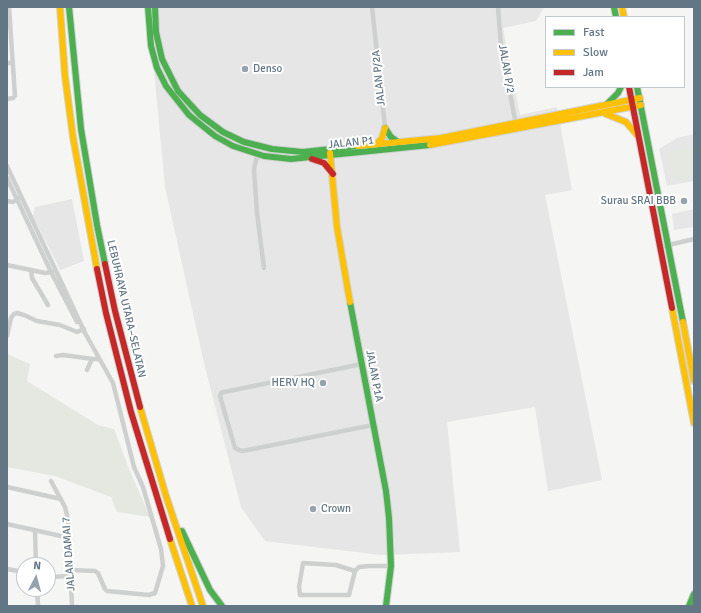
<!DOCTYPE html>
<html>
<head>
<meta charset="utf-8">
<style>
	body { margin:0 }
	#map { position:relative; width:701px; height:613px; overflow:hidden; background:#f5f5f3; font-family:Signika,sans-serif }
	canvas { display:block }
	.frame { position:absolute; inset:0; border:8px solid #637685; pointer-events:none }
	.legend { position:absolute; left:545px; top:16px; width:140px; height:72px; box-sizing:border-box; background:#fff; border:1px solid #c1c8ce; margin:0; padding:5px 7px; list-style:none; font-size:12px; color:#637685 }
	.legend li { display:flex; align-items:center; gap:8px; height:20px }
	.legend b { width:20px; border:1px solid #c1c8ce }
	.north { position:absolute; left:16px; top:557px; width:40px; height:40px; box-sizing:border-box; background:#fff; border:1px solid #c1c8ce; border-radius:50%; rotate:6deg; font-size:11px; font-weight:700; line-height:16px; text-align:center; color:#637685 }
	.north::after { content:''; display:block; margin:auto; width:14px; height:18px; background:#96a2ac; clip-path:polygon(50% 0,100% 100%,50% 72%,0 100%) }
</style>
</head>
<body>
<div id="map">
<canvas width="701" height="613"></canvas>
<div class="frame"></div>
<ul class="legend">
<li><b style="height:5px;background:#4caf50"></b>Fast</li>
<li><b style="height:5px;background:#ffc107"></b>Slow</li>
<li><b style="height:5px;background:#c62828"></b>Jam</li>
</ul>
<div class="north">N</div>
</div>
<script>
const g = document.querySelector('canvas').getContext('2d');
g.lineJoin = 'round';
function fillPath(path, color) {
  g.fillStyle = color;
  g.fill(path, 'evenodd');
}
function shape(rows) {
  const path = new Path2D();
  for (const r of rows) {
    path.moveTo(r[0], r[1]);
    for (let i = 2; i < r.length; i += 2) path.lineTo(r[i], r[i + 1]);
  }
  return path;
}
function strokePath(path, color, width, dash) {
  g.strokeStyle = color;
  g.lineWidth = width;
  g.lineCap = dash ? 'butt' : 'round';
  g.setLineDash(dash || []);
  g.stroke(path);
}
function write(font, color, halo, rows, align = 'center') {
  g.font = font + ' Signika,sans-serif';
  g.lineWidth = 4;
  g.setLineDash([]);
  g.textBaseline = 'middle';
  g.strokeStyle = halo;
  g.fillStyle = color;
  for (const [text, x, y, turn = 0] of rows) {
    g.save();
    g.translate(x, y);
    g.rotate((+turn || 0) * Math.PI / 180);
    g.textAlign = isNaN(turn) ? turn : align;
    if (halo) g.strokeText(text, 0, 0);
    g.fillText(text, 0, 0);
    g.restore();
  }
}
const built = shape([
	[148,7,544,7,536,21,503,28,520,115,557,107,572,190,545,195,602,480,548,491,535,407,447,422,460,552,381,555,265,541,241,507,204,363,165,187],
	[694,134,694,181,667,186,659,149,677,138],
	[72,199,84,261,60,270,33,216,35,207],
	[694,209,694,227,674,230,672,214]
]);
const green = shape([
	[694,146,694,178,682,181,673,178,667,153],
	[7,354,30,364,27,381,98,425,114,429,129,469,150,517,117,512,111,497,55,476,7,467]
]);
const street = shape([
	[372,7,387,146],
	[498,7,501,46,517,130],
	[7,63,13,63],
	[7,99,13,98,15,96,9,7],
	[258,154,255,164,254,170,257,213,264,268],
	[7,166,85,333,113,383,134,467,143,487,161,549,163,566,155,593,149,595,107,591,105,589,98,573,95,571,71,570],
	[7,178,51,272,77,322],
	[7,201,13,202,19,198],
	[660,247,694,239],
	[7,265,45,273,52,272],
	[31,270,32,278,48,305],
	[7,336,11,318,14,314,17,313,24,315,37,321,60,325,77,332,84,329],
	[56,356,63,355,93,359,98,359],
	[362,364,224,392,221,393,220,396,235,448,239,450,243,451,373,425],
	[87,370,92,359],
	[51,481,65,507,68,519,72,606],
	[7,487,61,499],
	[7,524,70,538],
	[35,530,36,565],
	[7,569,24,572],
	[355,571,336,565,303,563,299,587,300,595,349,595,355,571,359,567,369,566,391,566],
	[48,577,72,576],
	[37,589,38,606]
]);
const fast = shape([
	[69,7,81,129,97,225,105,264],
	[148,7,151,46,157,68,166,86,189,115,215,136,233,146,264,156,291,159,430,145],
	[155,7,156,32,162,59,178,91,200,115,223,132,244,142,272,149,303,152,358,146],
	[614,7,616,17],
	[637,87,683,322],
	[607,104,618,93,621,87],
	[385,128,391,137,398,142],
	[350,302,386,491,389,518,391,566,386,606],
	[182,531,210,590,222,606],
	[689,606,694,594]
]);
const slow = shape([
	[60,7,65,76,73,137,97,269],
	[622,7,624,17],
	[606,114,626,122,638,136],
	[377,144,382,138,385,128],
	[430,145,641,105],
	[358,146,441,138,640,98],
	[330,153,337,227,350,302],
	[672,308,694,423],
	[683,322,694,381],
	[140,407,166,496,203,606],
	[170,539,192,606]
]);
const jam = shape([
	[629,87,672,308],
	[312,159,324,163,333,174],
	[105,264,115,311,140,407],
	[97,269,106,313,131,412,170,539]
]);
const markers = [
	[245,69,4,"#96a2ac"],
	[684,201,4,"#96a2ac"],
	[323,383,4,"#96a2ac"],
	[313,509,4,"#96a2ac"]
];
const poiNames = [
	["Denso",253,69],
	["Surau SRAI BBB",676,201,"right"],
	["HERV HQ",315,383,"right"],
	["Crown",321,509]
];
const streetNames = [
	["JALAN P/2",506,69,80],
	["JALAN P/2A",379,78,-96],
	["JALAN P1",351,143,-6],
	["LEBUHRAYA UTARA–SELATAN",126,309,77],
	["JALAN P1A",374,376,79],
	["JALAN DAMAI 7",69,554,-94]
];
fillPath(built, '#e5e6e5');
fillPath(green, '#e4e8e1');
strokePath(fast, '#d1d3d3', 8);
strokePath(slow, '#d1d3d3', 8);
strokePath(jam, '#d1d3d3', 8);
strokePath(street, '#ced0d0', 4.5);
strokePath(fast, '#4caf50', 6);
strokePath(slow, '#ffc107', 6);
strokePath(jam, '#c62828', 6);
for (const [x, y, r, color] of markers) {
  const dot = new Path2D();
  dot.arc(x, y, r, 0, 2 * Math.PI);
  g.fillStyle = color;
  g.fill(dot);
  strokePath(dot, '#fff', 1.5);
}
write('11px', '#637685', '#fff', poiNames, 'left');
write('11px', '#637685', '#fff', streetNames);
</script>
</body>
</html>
